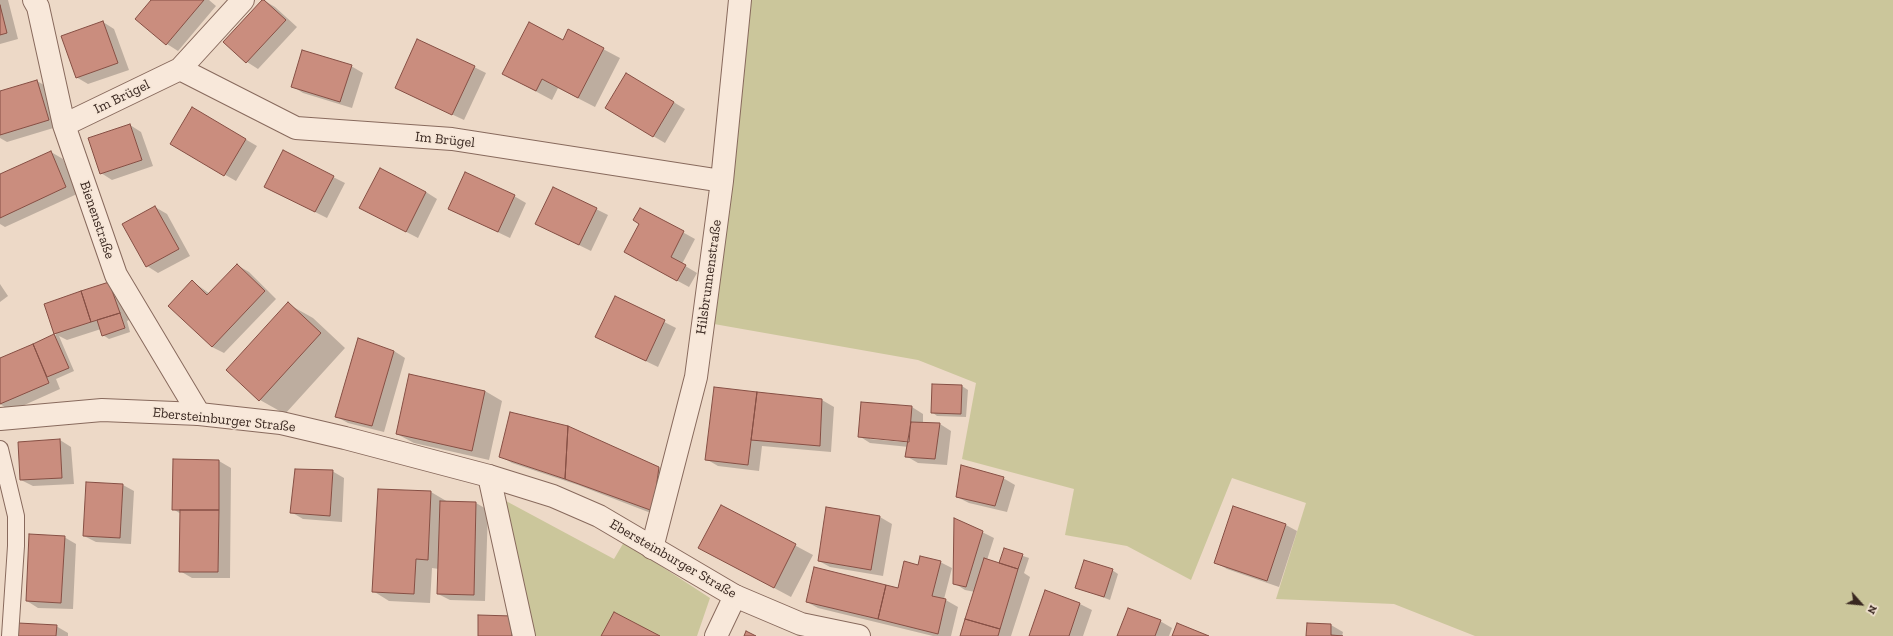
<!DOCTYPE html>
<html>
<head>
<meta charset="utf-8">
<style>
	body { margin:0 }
	#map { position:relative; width:1893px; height:636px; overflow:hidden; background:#edd9c7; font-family:"Zilla Slab",serif }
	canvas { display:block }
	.north { position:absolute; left:1841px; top:584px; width:40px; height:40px; -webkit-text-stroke:3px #f5e5d6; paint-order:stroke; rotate:117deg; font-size:11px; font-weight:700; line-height:16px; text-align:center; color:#392720 }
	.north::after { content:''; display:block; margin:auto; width:14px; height:18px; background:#392720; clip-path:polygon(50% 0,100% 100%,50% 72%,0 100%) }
</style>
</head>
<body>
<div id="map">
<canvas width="1893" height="636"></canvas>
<div class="north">N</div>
</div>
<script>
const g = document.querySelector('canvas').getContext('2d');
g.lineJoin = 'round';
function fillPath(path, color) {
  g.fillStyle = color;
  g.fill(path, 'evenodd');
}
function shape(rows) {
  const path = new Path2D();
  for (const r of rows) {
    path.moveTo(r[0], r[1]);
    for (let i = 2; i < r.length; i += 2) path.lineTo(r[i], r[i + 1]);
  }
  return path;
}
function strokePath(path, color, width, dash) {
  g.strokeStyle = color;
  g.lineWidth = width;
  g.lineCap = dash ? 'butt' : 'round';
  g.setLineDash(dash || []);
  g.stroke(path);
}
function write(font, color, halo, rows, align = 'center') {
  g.font = font + ' "Zilla Slab",serif';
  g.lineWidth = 3;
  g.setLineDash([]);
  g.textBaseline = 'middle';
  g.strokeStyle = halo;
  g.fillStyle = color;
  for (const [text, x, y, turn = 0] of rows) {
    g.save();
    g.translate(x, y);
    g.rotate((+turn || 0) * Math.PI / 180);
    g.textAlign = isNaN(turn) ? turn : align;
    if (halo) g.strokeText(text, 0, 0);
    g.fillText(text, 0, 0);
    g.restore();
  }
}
const green = shape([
	[740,0,1893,0,1893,636,1475,636,1394,604,1276,599,1306,503,1232,478,1191,580,1127,546,1065,535,1074,489,962,459,976,383,918,360,714,324,727,134],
	[493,494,614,559,624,542,710,598,697,636,524,636]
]);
const shadow = shape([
	[0,0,8,0,18,39,0,44],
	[153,0,209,0,216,6,178,51,167,44,137,19],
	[263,0,275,7,297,27,258,69,247,62],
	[103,22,114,29,129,70,88,84,76,77],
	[563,41,603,49,620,58,595,107,558,88,552,100,520,83],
	[351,66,363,73,352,108,303,93,292,86],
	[474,67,486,73,464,120,396,88],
	[627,74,685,109,665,143,653,136],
	[37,81,49,88,60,126,7,142,0,138,0,92],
	[192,108,257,146,236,181,171,144],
	[130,125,141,132,153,166,112,180,101,173],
	[51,152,63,159,77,194,5,227,0,224,0,175],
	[333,177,345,183,327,218,277,193],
	[426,192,437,199,418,238,360,208],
	[514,196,526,203,510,238,449,209],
	[155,207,167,214,190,256,158,273,147,266],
	[596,209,608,215,591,251,548,230],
	[641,209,695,239,682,264,697,273,689,287,637,259,641,224],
	[237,265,249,272,276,299,224,353,212,347,170,306,192,281,210,294],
	[109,283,131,319,127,321,130,332,109,339,103,335,101,329,67,340,59,336,74,371,56,379,60,389,11,411,0,404,0,359,56,335,46,304],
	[0,284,8,296,0,302],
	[615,297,676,328,658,367,608,343],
	[288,304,313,318,345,348,285,414,260,400],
	[394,351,405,358,384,432,348,423,337,417],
	[410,375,485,391,502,401,489,460,414,443,397,434],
	[962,386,968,390,966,417,937,416,932,412],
	[715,388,822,400,834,407,831,452,762,446,759,471,718,466,706,459],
	[912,407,923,414,923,424,940,424,951,431,947,465,918,463,906,456,909,447,870,443,859,436],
	[870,437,914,441,914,443,870,439],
	[60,440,71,447,74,484,33,486,21,480],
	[500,456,659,468,675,478,669,520,578,485,512,463],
	[174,460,219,461,231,468,230,578,192,578,180,571,181,514,173,509],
	[332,471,344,478,342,522,303,519,291,512],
	[1003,478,1015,485,1007,512,969,503,957,497],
	[123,485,134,491,131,544,96,542,84,536],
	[431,492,448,502,476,503,488,510,485,601,450,600,438,594,439,569,432,568,430,603,389,601,373,591],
	[721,506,813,555,791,597,699,548],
	[1234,507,1286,525,1297,531,1279,587,1227,569,1215,562],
	[827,508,880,517,892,524,883,576,830,567,819,561],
	[982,532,994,538,987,560,1004,565,1005,550,1029,558,1024,573,1030,577,1011,636,961,636,975,592,965,590,954,583],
	[64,537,76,544,73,609,38,608,27,601],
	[940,562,952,568,944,599,958,607,951,636,933,636,818,608,807,602,898,589,919,566],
	[1112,570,1118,574,1110,600,1076,587],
	[1046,592,1080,604,1092,610,1083,636,1030,636],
	[1160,621,1172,628,1169,636,1118,636],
	[1331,625,1343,632,1342,636,1307,636],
	[56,626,68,633,68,636,19,636]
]);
const building = shape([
	[151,0,204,0,166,45,135,19,151,0],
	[262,0,264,0,286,20,246,63,223,42,262,0],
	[0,5,7,33,0,35,0,5],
	[103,21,118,63,76,78,61,36,103,21],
	[529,22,563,40,568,29,604,48,578,98,542,79,536,91,502,74,529,22],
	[417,39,475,66,452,115,395,88,417,39],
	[302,50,352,65,340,102,291,87,302,50],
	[626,73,674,102,653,137,605,108,626,73],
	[37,80,49,120,0,135,0,91,37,80],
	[192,107,246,139,224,176,170,144,192,107],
	[130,124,142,160,100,174,88,138,130,124],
	[283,150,334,176,315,212,264,187,283,150],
	[51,151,66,187,0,218,0,174,51,151],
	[380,168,426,192,406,232,359,208,380,168],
	[465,172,515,195,498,232,448,209,465,172],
	[553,187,597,208,579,245,535,224,553,187],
	[155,206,179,249,146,267,122,224,155,206],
	[640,208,684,231,671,257,686,265,677,281,624,252,639,224,633,220,640,208],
	[237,264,265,291,212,347,168,306,192,280,207,295,237,264],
	[109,282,120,313,91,322,81,291,109,282],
	[81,291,91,322,54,334,44,304,81,291],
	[615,296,665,320,646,361,595,337,615,296],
	[288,302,321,333,259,401,226,370,288,302],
	[120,313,125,328,102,336,97,320,120,313],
	[54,334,69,368,47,377,33,344,54,334],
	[358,338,394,351,372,426,335,417,358,338],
	[33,344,49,383,0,404,0,358,33,344],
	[409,374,485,391,472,451,396,434,409,374],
	[932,384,962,385,961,414,931,413,932,384],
	[714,387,757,392,748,465,705,460,714,387],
	[757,392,822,399,820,446,751,440,757,392],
	[861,402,912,406,909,442,858,437,861,402],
	[510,412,568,426,565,479,499,457,510,412],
	[911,422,940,423,935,459,905,457,911,422],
	[568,426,659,467,653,511,565,479,568,426],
	[60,439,62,478,20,480,18,442,60,439],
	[173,459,219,460,219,510,172,510,173,459],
	[961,465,1004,477,995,506,956,497,961,465],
	[295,469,333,470,330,516,290,513,295,469],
	[86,482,123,484,120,538,83,536,86,482],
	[378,489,431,491,428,560,416,559,414,594,372,592,378,489],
	[440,501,476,502,474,595,437,594,440,501],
	[721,505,796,544,774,588,698,548,721,505],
	[1233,506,1286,524,1267,581,1214,563,1233,506],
	[826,507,880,516,871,570,818,561,826,507],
	[180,510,219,510,218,572,179,572,180,510],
	[954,518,983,531,966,587,953,584,954,518],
	[29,534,65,536,61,603,26,601,29,534],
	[1004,548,1023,554,1018,569,999,563,1004,548],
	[920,556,941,561,932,596,946,599,938,634,878,619,886,585,898,588,904,561,918,565,920,556],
	[984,558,1018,569,1000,629,965,619,984,558],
	[1084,560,1113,569,1104,597,1075,588,1084,560],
	[814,567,886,585,878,619,806,602,814,567],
	[1045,590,1080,603,1069,636,1029,636,1045,590],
	[1128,608,1161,620,1155,636,1117,636,1128,608],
	[614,612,660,636,601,636,614,612],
	[478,615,512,616,512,636,478,636,478,615],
	[965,619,1000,629,998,636,960,636,965,619],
	[18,623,57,625,56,636,18,636,18,623],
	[1177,623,1209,636,1172,636,1177,623],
	[1307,623,1331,624,1331,635,1343,636,1306,636,1307,623],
	[746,631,756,636,744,636,746,631]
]);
const service = shape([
	[0,449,16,516,16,546,10,636]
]);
const minor = shape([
	[34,0,38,7,64,125,116,275,199,414],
	[180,69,243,0],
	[64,125,180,69,296,128,452,139,722,181],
	[489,476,524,636],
	[652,548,696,377,722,181,740,0],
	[716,636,735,596]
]);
const tertiary = shape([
	[0,419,102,410,199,414,281,423,345,438,489,476,553,496,599,516,735,596,801,624,859,636]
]);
const streetNames = [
	["Im Brügel",122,97,-26],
	["Im Brügel",445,140,6],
	["Bienenstraße",97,220,71],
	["Hilsbrunnenstraße",709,277,-82],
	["Ebersteinburger Straße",224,420,6],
	["Ebersteinburger Straße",673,559,30]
];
fillPath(green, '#cbc69b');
fillPath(shadow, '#0003');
fillPath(building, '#ca8d7e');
strokePath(building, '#864f44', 1);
strokePath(service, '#886a5d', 18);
strokePath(minor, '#886a5d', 24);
strokePath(tertiary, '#886a5d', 24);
strokePath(service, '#f8e8da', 16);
strokePath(minor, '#f8e8da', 22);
strokePath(tertiary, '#f8e8da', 22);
write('14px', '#392720', '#f5e5d6', streetNames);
</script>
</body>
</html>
